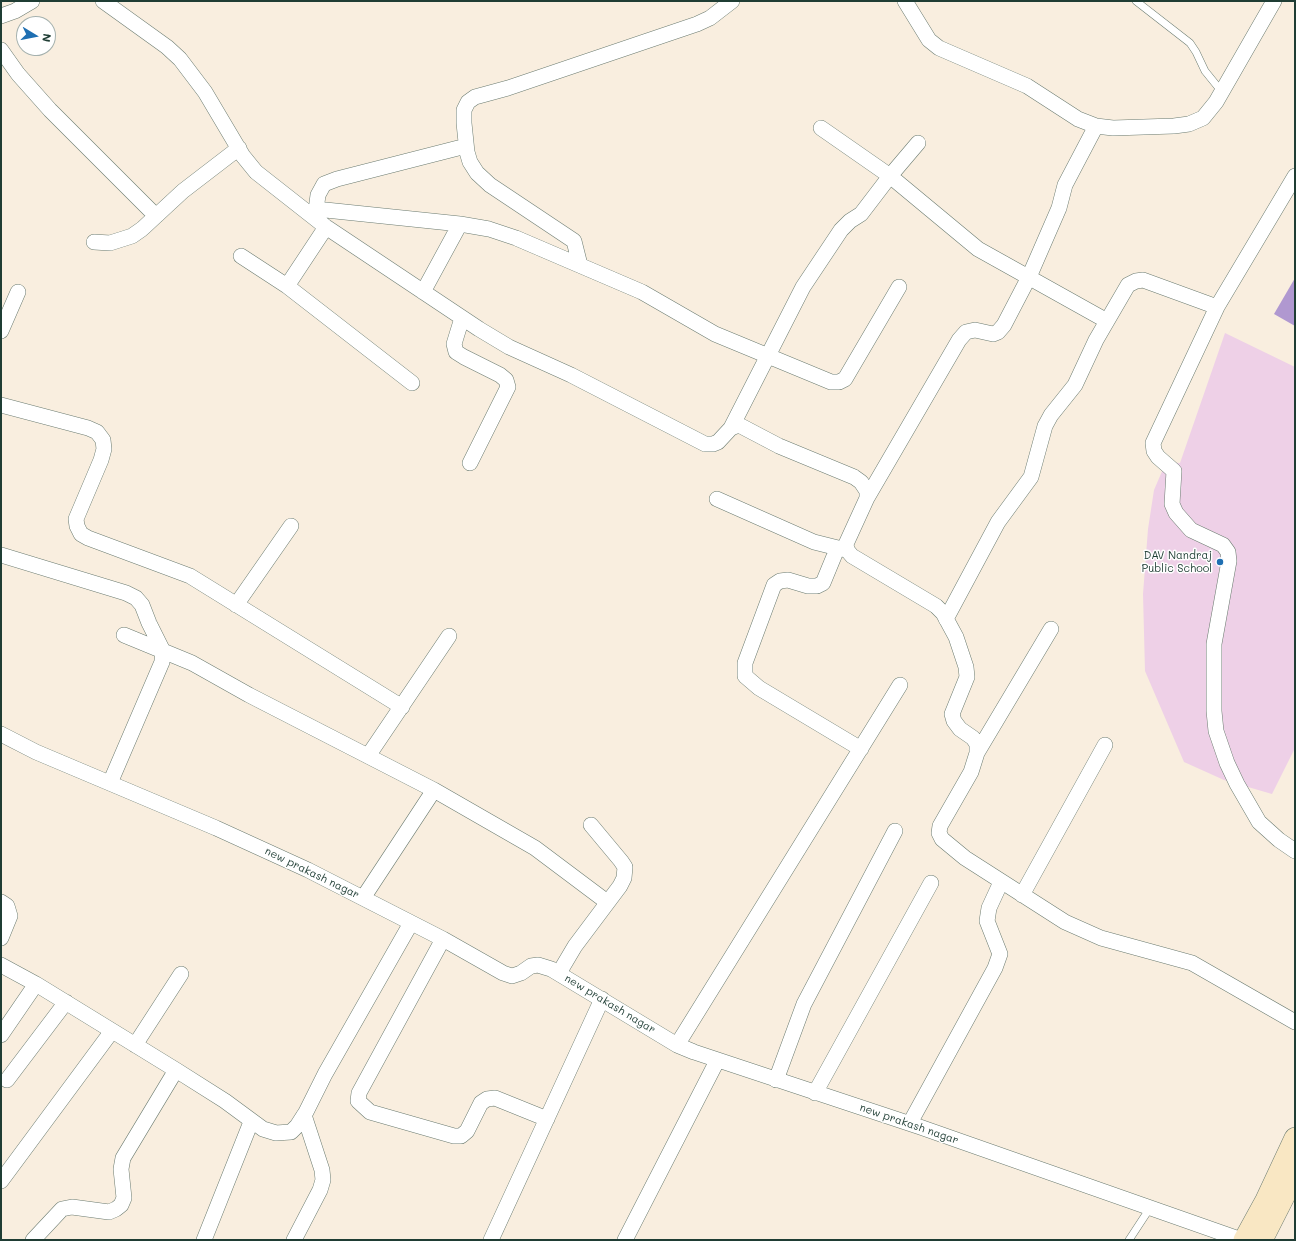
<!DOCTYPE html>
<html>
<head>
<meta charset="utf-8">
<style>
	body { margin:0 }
	#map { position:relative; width:1296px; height:1241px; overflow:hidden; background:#f9eedf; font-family:Mali,sans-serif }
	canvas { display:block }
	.frame { position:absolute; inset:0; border:2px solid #1f3d34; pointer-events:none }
	.north { position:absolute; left:16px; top:16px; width:40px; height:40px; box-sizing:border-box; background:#fff; border:1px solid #a5b1ae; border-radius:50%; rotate:100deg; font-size:11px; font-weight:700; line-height:16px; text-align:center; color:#1f3d34 }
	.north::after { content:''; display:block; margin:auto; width:14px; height:18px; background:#1f6fb2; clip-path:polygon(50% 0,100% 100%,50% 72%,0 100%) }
</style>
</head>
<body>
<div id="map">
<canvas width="1296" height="1241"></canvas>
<div class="frame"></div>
<div class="north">N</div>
</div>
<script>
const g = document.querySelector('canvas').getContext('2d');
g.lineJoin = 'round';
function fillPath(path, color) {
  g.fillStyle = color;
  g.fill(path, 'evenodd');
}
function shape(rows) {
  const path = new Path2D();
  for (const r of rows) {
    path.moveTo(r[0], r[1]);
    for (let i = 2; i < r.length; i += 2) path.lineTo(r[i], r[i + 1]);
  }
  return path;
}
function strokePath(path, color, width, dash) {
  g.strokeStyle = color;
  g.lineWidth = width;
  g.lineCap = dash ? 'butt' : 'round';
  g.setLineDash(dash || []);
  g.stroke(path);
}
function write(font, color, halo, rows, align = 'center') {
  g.font = font + ' Mali,sans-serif';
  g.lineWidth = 3;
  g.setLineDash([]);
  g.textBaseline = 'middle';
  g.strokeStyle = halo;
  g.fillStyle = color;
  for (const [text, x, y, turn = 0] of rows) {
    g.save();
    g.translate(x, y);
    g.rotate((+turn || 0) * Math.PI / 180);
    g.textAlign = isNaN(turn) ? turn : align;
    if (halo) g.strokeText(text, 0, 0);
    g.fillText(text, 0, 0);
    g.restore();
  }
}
const built = shape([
	[1225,333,1295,367,1295,748,1272,794,1224,780,1184,762,1145,671,1143,594,1148,529,1154,490,1166,462,1180,463]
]);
const building = shape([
	[1295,278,1295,326,1274,314]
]);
const lane = shape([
	[1136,1,1190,43,1196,52,1205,71,1222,92],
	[1129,1240,1150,1208]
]);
const street = shape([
	[103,1,167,47,180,59,205,92,243,156,256,172,326,227,479,329,509,347,571,375,705,444,713,444,718,442,731,428,739,425,779,446,854,477,861,482,867,491,867,498,846,544,847,550,852,556,936,606,943,613,956,637,966,667,967,677,952,714,954,721,960,729,973,738,977,744,977,753,971,772,940,826,939,833,942,839,965,858,1065,922,1101,938,1192,963,1295,1022],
	[905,1,929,40,939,48,1027,86,1078,119,1096,126,1113,128,1174,126,1189,124,1203,118,1216,102,1274,1],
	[1,16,15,11,32,1],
	[1,50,18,74,50,110,156,216],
	[821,128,890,176,978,249,1107,321],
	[1295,176,1217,307,1153,443,1154,451,1158,457,1174,471,1172,504,1176,513,1191,530,1223,545,1228,552,1229,561,1214,644,1214,711,1216,731,1227,763,1237,784,1259,822,1279,840,1295,851],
	[316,209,460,224,489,229,516,238,642,292,715,334,831,382,839,382,845,379,899,287],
	[315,218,318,195,324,184,337,179,466,146],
	[94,242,110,243,132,236,142,229,183,191,239,148],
	[241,256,287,286,412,383],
	[580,265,574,241,490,185,477,173,470,162,467,152,464,123,464,110,468,102,475,97,508,88,697,24,710,18,732,1],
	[287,286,326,227],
	[423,292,460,224],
	[462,318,454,344,456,352,464,357,500,375,506,380,508,387,470,463],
	[1,331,18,292],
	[1,405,88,428,97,432,103,440,104,449,101,460,76,519,77,526,81,534,88,538,190,576,402,707],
	[731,428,803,287,841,230,850,221,861,214,890,176,918,143],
	[867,498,959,340,966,332,975,330,993,334,998,332,1004,325,1029,277,1059,208,1065,185,1096,126],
	[717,499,814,542,846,550],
	[837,549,823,583,817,586,808,586,788,580,780,581,774,585,745,663,745,676,759,688,861,749],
	[1,555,126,593,136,598,142,605,149,623,163,651,162,662,110,783],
	[236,605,291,526],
	[946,619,998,522,1031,477,1045,426,1051,415,1075,385,1096,340,1128,285,1136,281,1143,280,1217,307],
	[124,635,192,663,249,695,434,790,535,848,607,902],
	[1,734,36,752,216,828,308,870,443,939,503,973,512,976,521,973,531,966,538,965,551,969,677,1045,694,1052,920,1127,1242,1240],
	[977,753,1051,629],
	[368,756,449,636],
	[1022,895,1105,745],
	[363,898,434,790],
	[1,902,7,906,10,916,1,938],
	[443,939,359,1093,358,1101,370,1112,454,1136,461,1136,467,1131,481,1103,487,1099,495,1098,547,1119],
	[1,965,36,984,176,1070,225,1101,263,1129,276,1133,291,1132,297,1126,306,1112,325,1074,411,923],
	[559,973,575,946,620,886,624,878,625,867,621,861,591,825],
	[1,1035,36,984],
	[135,1045,181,974],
	[677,1045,900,685],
	[7,1080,66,1002],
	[776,1080,804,1004,895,831],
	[815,1093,931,883],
	[910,1123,995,968,1000,954,987,921,989,908,1001,882],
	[1,1181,112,1031],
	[33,1240,62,1209,72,1207,109,1212,116,1209,121,1205,124,1198,121,1169,123,1158,176,1070],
	[204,1240,251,1122],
	[294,1240,320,1190,323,1180,322,1170,304,1115],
	[491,1240,602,999],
	[625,1240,717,1061]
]);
const secondary = shape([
	[1244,1240,1266,1200,1295,1138],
	[1262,1240,1295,1175]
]);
const markers = [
	[1220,562,4,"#1f6fb2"]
];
const poiNames = [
	["DAV Nandraj",1212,556],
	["Public School",1212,569]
];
const streetNames = [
	["new prakash nagar",312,873,26],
	["new prakash nagar",610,1004,31],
	["new prakash nagar",909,1124,19]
];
fillPath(built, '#eed0e7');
fillPath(building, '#b098d0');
strokePath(lane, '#6b7b70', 8);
strokePath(street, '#6b7b70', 16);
strokePath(secondary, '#6b7b70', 22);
strokePath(lane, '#fff', 7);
strokePath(street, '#fff', 15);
strokePath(secondary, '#f9e7c3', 21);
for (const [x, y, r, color] of markers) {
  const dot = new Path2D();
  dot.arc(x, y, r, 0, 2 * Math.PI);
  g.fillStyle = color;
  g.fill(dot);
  strokePath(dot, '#fff', 1.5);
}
write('11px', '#1f3d34', '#fff', poiNames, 'right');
write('11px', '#1f3d34', '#fff', streetNames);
</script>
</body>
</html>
